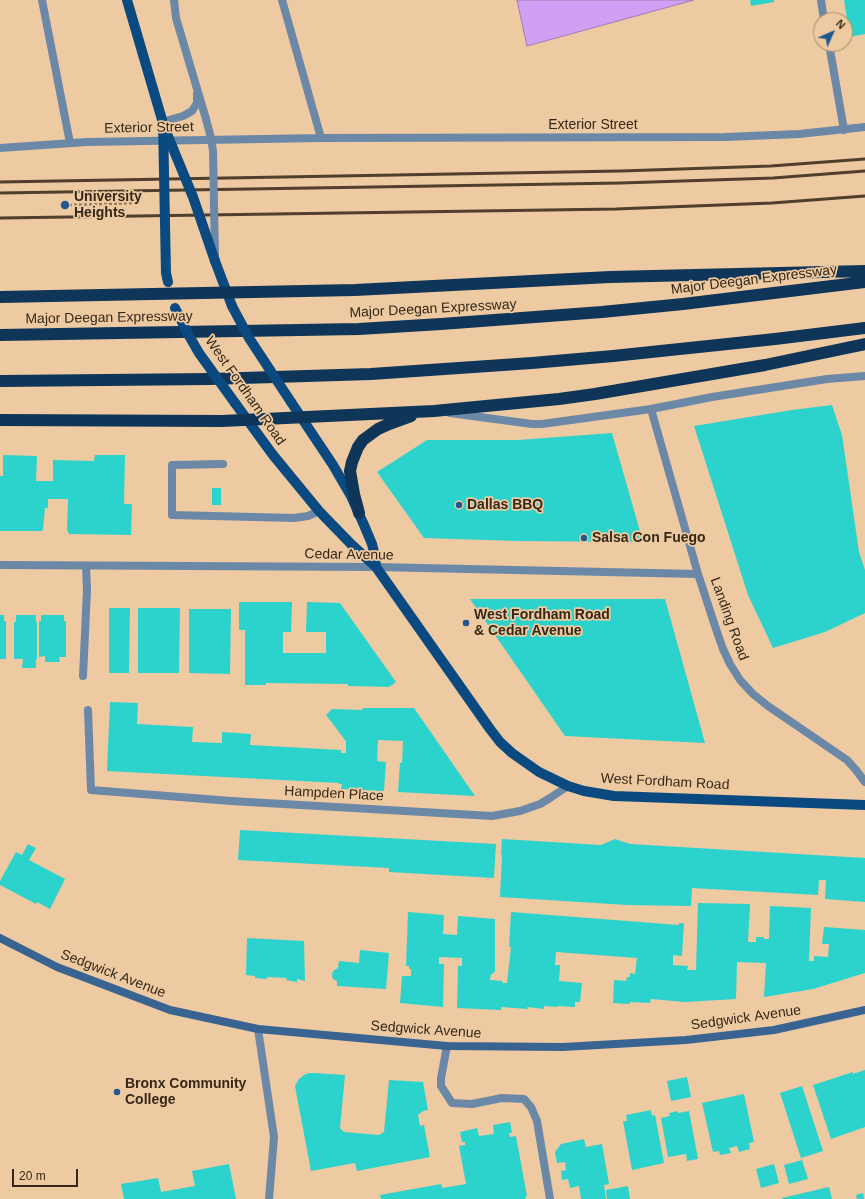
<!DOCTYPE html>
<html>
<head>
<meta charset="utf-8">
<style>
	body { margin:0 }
	#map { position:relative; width:865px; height:1199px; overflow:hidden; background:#edcaa1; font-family:Arial,sans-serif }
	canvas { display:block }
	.north { position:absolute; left:813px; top:12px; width:40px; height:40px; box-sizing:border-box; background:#edcaa1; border:1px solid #a4896a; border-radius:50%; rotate:45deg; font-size:11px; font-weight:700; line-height:16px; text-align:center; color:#362818 }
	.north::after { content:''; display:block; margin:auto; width:14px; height:18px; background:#1f5990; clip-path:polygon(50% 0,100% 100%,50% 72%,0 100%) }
	.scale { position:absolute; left:12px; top:1169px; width:66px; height:18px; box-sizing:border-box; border:2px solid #362818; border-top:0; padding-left:5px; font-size:12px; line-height:14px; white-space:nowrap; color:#362818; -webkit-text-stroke:3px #edcaa1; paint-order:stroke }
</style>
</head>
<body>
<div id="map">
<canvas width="865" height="1199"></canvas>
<div class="north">N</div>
<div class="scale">20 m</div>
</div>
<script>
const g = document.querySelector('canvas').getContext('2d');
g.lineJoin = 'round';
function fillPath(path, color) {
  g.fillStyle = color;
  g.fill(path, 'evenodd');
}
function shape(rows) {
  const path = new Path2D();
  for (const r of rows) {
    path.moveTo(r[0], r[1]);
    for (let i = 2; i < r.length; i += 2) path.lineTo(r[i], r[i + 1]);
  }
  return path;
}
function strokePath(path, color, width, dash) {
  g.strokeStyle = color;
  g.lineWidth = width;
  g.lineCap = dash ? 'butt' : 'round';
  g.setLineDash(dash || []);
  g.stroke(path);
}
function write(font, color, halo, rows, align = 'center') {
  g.font = font + ' Arial,sans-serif';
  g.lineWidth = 3.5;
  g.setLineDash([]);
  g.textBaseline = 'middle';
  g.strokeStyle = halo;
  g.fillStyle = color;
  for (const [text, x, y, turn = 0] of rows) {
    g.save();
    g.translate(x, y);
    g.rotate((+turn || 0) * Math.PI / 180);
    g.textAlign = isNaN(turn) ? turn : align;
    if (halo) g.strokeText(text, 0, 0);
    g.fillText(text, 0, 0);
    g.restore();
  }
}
const water = shape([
	[517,0,694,0,527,46,517,0]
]);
const building = shape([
	[750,0,774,0,774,2,751,6],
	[844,0,865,0,865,34,850,37],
	[832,405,842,435,859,552,865,570,865,613,825,632,773,648,748,595,694,426,792,410],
	[612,433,643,542,517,541,424,538,377,472,427,440,518,440],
	[3,455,37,456,36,481,53,481,53,460,94,461,95,455,125,455,124,504,132,504,131,535,69,534,67,530,68,499,48,499,48,508,45,508,43,530,41,531,0,531,0,476,3,476],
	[212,488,221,488,221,505,212,505],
	[470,599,665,599,705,743,565,736],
	[239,602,292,602,291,632,283,632,283,653,326,653,326,632,306,632,307,602,340,603,396,682,389,687,348,686,348,684,266,683,266,685,245,685,245,630,239,630],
	[109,608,130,608,129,673,109,673],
	[138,608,180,608,179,673,138,673],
	[189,609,231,609,230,674,189,673],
	[0,615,4,615,4,621,6,621,6,659,0,659],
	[16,615,36,615,36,622,37,622,37,659,36,659,36,668,22,668,23,659,14,659,14,622,16,622],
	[41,615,64,615,64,621,66,621,66,657,59,657,60,662,45,662,45,656,39,657,39,621,41,621],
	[110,702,138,703,137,724,193,727,192,742,222,743,222,732,251,734,250,745,341,750,341,753,346,753,346,741,345,740,326,715,332,709,362,710,363,708,414,708,475,796,398,792,400,763,402,763,403,741,378,740,377,761,386,762,384,791,341,789,342,784,339,784,339,783,107,771],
	[240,830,496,844,494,878,389,872,389,868,238,860],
	[502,839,601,845,615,839,630,844,865,858,865,902,825,899,826,880,819,880,818,895,692,888,691,906,627,905,500,897,502,855,501,855],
	[28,844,36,848,29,860,65,879,50,909,37,902,36,904,0,885,0,881,16,852,22,855],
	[698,903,750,904,748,942,756,942,756,937,764,937,764,939,769,939,770,906,811,908,809,961,814,961,814,956,828,957,829,944,822,944,824,927,865,930,865,973,813,989,764,997,766,963,737,962,736,999,685,1002,651,999,650,1003,630,1002,630,1004,613,1003,614,980,626,981,627,977,630,977,630,973,635,974,637,958,556,952,555,965,560,965,559,981,582,983,580,1002,575,1002,575,1007,558,1006,558,1007,544,1006,544,1009,527,1007,528,1009,501,1007,501,1010,457,1008,458,966,462,966,462,958,439,957,439,964,444,964,443,1007,400,1003,402,976,411,976,411,969,409,969,409,966,406,966,408,912,444,915,443,934,457,935,458,916,495,919,495,972,493,972,493,974,491,974,490,980,503,981,502,983,507,983,511,947,509,947,511,912,679,925,679,923,684,923,682,956,673,955,673,965,688,966,687,970,696,970],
	[247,938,304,941,305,981,297,979,297,982,286,980,287,978,267,977,267,979,255,978,255,976,246,975],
	[360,950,389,953,386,989,337,986,337,981,333,979,332,975,333,971,338,968,339,961,359,963],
	[865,1070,865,1127,831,1139,813,1085,853,1072,853,1074],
	[315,1073,345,1075,340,1128,344,1132,379,1135,384,1132,389,1080,423,1082,428,1110,423,1111,418,1115,420,1126,424,1125,430,1157,357,1171,355,1163,311,1171,295,1086,299,1079,304,1075,309,1073],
	[687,1077,691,1097,671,1101,667,1081],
	[802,1086,823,1151,801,1158,780,1093],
	[744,1094,754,1142,749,1143,750,1149,739,1152,737,1146,729,1148,731,1153,720,1155,719,1151,713,1152,702,1103],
	[651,1110,652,1116,655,1115,664,1163,632,1170,623,1121,627,1121,626,1115],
	[678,1111,678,1113,689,1111,698,1159,687,1161,686,1154,668,1157,661,1118,670,1116,669,1113],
	[510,1122,512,1133,509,1133,510,1137,516,1136,527,1196,525,1197,526,1199,381,1199,380,1195,441,1184,442,1188,466,1184,459,1146,465,1145,465,1142,462,1142,460,1132,477,1128,479,1136,494,1134,493,1125],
	[584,1139,586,1147,602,1144,609,1184,604,1185,606,1199,581,1199,579,1186,570,1188,568,1179,562,1180,561,1171,566,1170,565,1162,557,1163,555,1152,561,1144],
	[802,1160,808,1179,789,1184,784,1165],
	[229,1164,236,1199,124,1199,121,1184,158,1178,161,1192,195,1186,192,1171],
	[774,1164,779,1183,761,1188,756,1169],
	[628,1186,630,1199,607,1199,606,1190],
	[829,1187,832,1199,782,1199,782,1198],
	[863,1193,864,1199,857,1199,856,1195]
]);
const path = shape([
	[69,205,139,203]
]);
const service = shape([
	[42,0,70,143],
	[821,0,824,20],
	[829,44,844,130],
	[0,148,87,142],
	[651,409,712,397,827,379,865,376],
	[223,464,172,465,172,515,294,518,308,516,319,511],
	[83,676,87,590,86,566],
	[447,1046,441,1078,441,1086,452,1103,472,1104,502,1098,524,1099,531,1107,537,1121,550,1199]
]);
const minor = shape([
	[174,0,176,18,206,119],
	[282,0,321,138],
	[162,122,183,116,192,111,197,103,197,94],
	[87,142,321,138,725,137,799,134,865,127],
	[450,413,532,424,542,424,651,409,698,574,716,629,723,649,730,664,740,680,753,694,768,706,847,760,856,770,865,782],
	[0,565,376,567,698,574],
	[88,710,91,790,231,801,492,816,520,811,540,804,550,798,568,786],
	[258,1029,274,1137,269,1199]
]);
const secondary = shape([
	[0,938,57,967,170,1010,258,1029,447,1046,563,1047,686,1040,774,1030,865,1010]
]);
const primary = shape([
	[127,0,163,123],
	[215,261,232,306],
	[291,402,333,465,351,496,364,525,372,544,375,556,376,567],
	[235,403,273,455,319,511,351,544,376,567,490,729,500,742,512,753,539,772,568,786,584,791,614,796,865,805]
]);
const motorway = shape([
	[0,297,355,290,610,277,865,271],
	[0,335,359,329,441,324,602,312,683,304,865,282],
	[0,381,210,379,371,374,532,363,613,356,775,339,865,328],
	[0,420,222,421,434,411,559,399,595,394,765,365,865,344],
	[359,513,354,494,350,471,352,462,358,447,363,440,378,429,389,424,411,416]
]);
const rail = shape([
	[0,182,621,171,771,166,865,159],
	[0,193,621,183,773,178,865,171],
	[0,218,616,209,772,203,865,196]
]);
const minorBridge = shape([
	[206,119,211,138,213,151,215,257]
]);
const primaryBridge = shape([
	[163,123,166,273,168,282],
	[165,129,193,197,215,261],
	[232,306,249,338,291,402],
	[175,308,188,334,199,353,235,403]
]);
const markers = [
	[65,205,5,"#1f5990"],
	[459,505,4,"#1f5990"],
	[584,538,4,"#1f5990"],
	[466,623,4,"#1f5990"],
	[117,1092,4,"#1f5990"]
];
const streetNames = [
	["Exterior Street",593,125],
	["Exterior Street",149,128,-1],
	["Major Deegan Expressway",754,280,-7],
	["Major Deegan Expressway",433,309,-3],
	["Major Deegan Expressway",109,318,-1],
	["West Fordham Road",245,391,55],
	["Cedar Avenue",349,555,1],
	["Landing Road",729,619,70],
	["West Fordham Road",665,782,3],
	["Hampden Place",334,794,3],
	["Sedgwick Avenue",113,974,21],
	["Sedgwick Avenue",746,1018,-8],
	["Sedgwick Avenue",426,1030,4]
];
const poiNames = [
	["University",74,197],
	["Heights",74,213],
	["Dallas BBQ",467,505],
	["Salsa Con Fuego",592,538],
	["West Fordham Road",474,615],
	["& Cedar Avenue",474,631],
	["Bronx Community",125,1084],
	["College",125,1100]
];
fillPath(water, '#d1a0f4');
strokePath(water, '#a27cb2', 1);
fillPath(building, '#2cd3cc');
strokePath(path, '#967d60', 2.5, [3, 2]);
strokePath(service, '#6c88a7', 8);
strokePath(minor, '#6c88a7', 8);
strokePath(secondary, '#396491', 8);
strokePath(primary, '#0a4a80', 10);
strokePath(motorway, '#0f3558', 12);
strokePath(rail, '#503f2c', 3);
strokePath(minorBridge, '#6c88a7', 8);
strokePath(primaryBridge, '#0a4a80', 10);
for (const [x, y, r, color] of markers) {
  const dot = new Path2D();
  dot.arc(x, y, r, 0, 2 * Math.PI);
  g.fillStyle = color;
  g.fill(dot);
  strokePath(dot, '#edcaa1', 1.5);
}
write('14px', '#362818', '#edcaa1', streetNames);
write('bold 14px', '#362818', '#edcaa1', poiNames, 'left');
</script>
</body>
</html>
